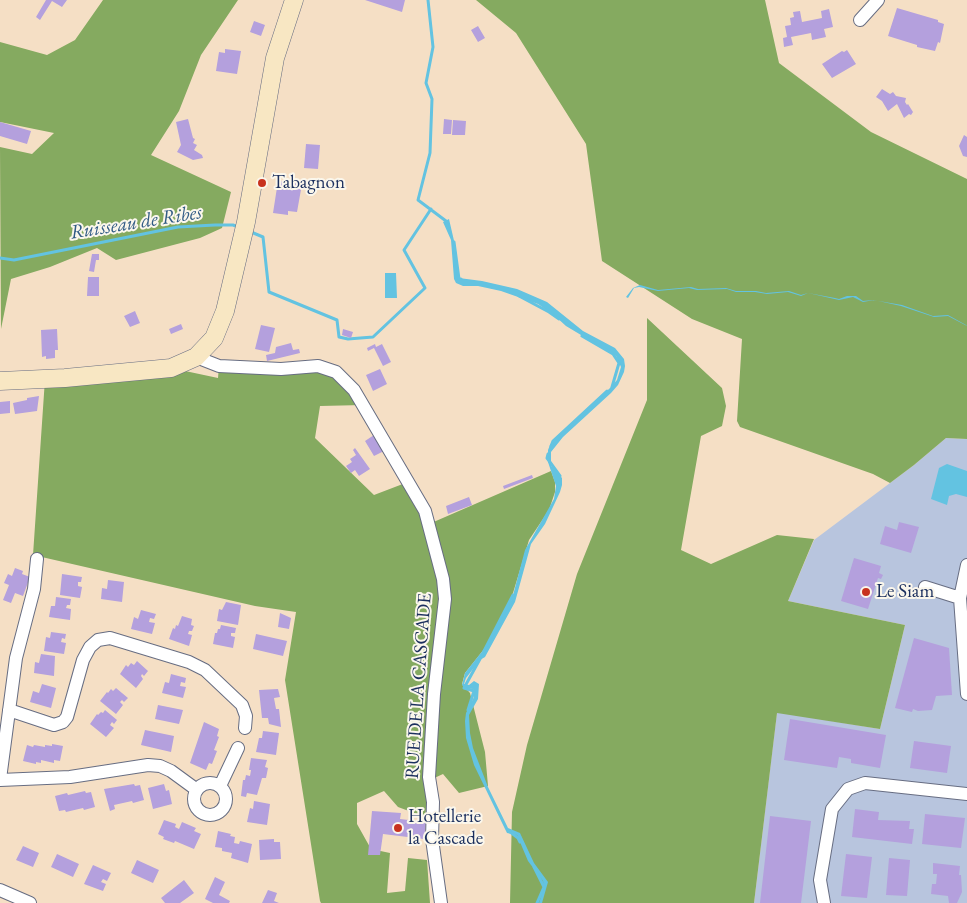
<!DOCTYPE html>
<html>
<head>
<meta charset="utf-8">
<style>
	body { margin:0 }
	canvas { display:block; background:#f5dfc5 }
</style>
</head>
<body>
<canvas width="967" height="903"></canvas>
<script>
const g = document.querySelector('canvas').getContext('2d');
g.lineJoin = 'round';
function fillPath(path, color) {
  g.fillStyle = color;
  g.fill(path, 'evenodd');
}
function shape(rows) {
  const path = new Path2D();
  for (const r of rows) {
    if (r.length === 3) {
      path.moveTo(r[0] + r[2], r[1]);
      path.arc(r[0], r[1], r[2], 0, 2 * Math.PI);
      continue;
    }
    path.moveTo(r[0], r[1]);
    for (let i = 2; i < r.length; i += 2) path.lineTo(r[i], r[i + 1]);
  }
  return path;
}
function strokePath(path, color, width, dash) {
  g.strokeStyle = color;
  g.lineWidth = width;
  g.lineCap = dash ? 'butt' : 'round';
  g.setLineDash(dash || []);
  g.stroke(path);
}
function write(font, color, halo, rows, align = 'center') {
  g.font = font + ' "EB Garamond",serif';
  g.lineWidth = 4;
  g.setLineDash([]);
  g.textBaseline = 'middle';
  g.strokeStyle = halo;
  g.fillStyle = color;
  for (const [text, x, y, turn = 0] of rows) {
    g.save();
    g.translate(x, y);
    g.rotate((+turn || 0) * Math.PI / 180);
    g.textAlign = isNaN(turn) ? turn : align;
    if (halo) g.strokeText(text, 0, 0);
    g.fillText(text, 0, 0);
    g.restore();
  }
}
const industrial = shape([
	[946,438,967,439,967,903,754,903,777,712,880,729,905,625,788,601,814,540,914,465]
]);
const forest = shape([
	[103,0,238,0,201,55,179,111,151,155,231,192,222,228,200,238,116,260,97,248,50,267,11,279,1,329,0,147,32,154,54,133,0,122,0,42,47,55,75,40],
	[476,0,765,0,779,63,871,132,967,179,967,439,946,438,914,465,890,483,873,474,740,427,737,421,742,339,692,319,602,261,586,144,516,33],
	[647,318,722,388,726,406,722,426,701,436,681,550,711,564,777,535,814,539,788,601,905,625,880,729,777,713,754,903,510,903,512,812,527,745,577,574,647,400],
	[219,366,336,372,363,405,320,406,315,438,374,495,408,482,429,524,551,471,555,482,555,492,549,510,529,540,513,593,489,643,465,673,462,684,470,693,485,752,488,786,459,793,443,774,430,780,425,817,398,807,384,791,357,803,357,824,371,849,390,853,387,893,405,891,408,858,427,860,430,903,321,903,320,901,285,680,296,612,255,606,33,555,45,379,171,368,218,378]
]);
const water = shape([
	[449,219,455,245,459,278,482,281,517,289,547,302,583,331,615,348,624,359,625,366,624,372,618,385,611,393,563,437,551,452,551,466,562,478,562,485,560,492,545,524,531,544,515,602,485,657,480,660,466,678,464,684,469,685,474,681,479,684,478,699,469,715,470,733,473,748,488,787,508,828,520,833,534,863,548,882,542,903,539,903,544,887,543,881,528,861,517,835,507,833,505,829,474,765,466,738,465,721,466,713,474,697,474,691,473,689,464,688,462,685,465,673,484,649,512,599,525,550,554,499,556,486,548,462,548,450,550,445,610,388,617,380,621,367,616,356,566,326,555,316,538,304,501,291,478,286,463,286,456,283,454,279,451,240,443,222],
	[385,273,396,273,397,298,385,298],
	[640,285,658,290,691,287,698,289,726,288,736,291,756,291,766,293,789,291,801,295,808,293,835,298,839,299,847,296,856,296,863,301,873,300,902,305,933,316,948,315,966,325,967,326,948,316,934,317,901,306,874,300,863,302,853,297,839,300,808,293,801,296,788,292,767,294,755,292,736,292,727,289,697,290,689,288,658,291,639,287,634,288,628,298,626,297,633,288],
	[947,464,967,471,967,497,956,494,949,496,947,505,931,499,939,468]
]);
const stream = shape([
	[428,0,433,47,426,83,432,99,430,153,418,200,446,221,447,225],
	[251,232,263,237,269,292,337,320,339,337,348,339,373,337,425,288,404,250,431,209],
	[454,242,459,279,461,279],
	[0,258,14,260,178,227,215,225,233,225,238,227],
	[519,296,549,312,559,319],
	[582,336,613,354,619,363,612,387],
	[551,446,553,441,607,391],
	[548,454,547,458,560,476],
	[484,651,513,595],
	[468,710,474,691,464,688,480,659],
	[509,831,518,838,520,842],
	[534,867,544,887,537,903]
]);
const building = shape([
	[46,0,67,0,62,7,52,1,40,20,36,17],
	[365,0,405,0,402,12],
	[897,8,938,20,938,22,944,24,940,43,938,42,935,51,917,47,917,45,888,36],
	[829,9,833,27,824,29,826,37,812,40,811,33,791,37,793,45,784,47,783,38,787,37,785,26,791,25,790,18,794,17,793,12,800,11,802,22,822,18,821,11],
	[254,21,265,25,261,36,250,32],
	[478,26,485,38,478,42,471,30],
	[225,49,241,51,237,74,216,71,219,52,225,53],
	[847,50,856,64,832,78,822,64,842,51,844,52],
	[882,89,890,94,893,92,896,96,906,98,905,102,907,105,908,104,913,112,911,115,909,114,904,118,897,104,888,111,882,101,876,97],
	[188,119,193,138,195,139,193,143,197,145,194,150,202,155,203,158,193,160,177,152,181,145,176,122],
	[444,119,452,120,451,134,443,134],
	[453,120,466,121,465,135,452,135],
	[0,122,31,131,27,144,0,136],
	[964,135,967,137,967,157,963,156,959,146],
	[306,144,320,145,318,169,304,168],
	[278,181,302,184,297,212,288,211,288,215,273,213],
	[92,254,99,254,99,260,96,260,94,272,89,271],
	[88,277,99,277,99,296,87,296],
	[135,311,140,323,130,327,124,316],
	[181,324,183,329,171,334,169,329],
	[261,325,275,328,269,352,255,349],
	[57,329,58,350,55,350,55,358,46,359,46,356,42,357,41,330],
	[343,329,353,332,351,338,342,335],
	[291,343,293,350,299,349,300,353,267,361,266,355,275,353,276,347],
	[375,344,376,347,382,344,391,362,383,366,374,348,368,351,367,348],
	[380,369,387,384,373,391,366,375],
	[39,396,37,411,15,414,13,403,27,400,27,398],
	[10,401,10,413,0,414,0,402],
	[374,435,384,451,374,456,365,441],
	[355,448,370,469,359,476,355,470,351,473,346,466,352,462,350,459,356,455,353,450],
	[532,475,533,478,504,489,503,486],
	[469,497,472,505,448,514,446,506],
	[899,522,919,527,911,553,880,544,885,526,897,530],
	[854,558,881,566,879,573,883,575,881,579,878,578,868,609,841,601],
	[15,568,23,571,22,574,30,577,23,596,15,593,11,603,3,600,9,585,4,583,8,574,12,576],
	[62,574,82,577,81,582,78,582,78,586,82,587,80,598,60,595],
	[108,580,124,582,122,602,101,599,102,588,107,589],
	[56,597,71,599,70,605,67,605,66,608,71,609,70,620,49,617,51,606,55,606],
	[226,602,241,605,238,625,217,621,219,609,222,610],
	[141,610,156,614,154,619,150,618,149,622,155,623,152,634,131,629,134,617,138,619],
	[280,613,291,618,289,629,278,627],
	[182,616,192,619,191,625,194,626,192,631,189,631,188,634,192,635,189,646,169,639,173,628,175,629,176,625,178,626],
	[221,625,236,628,235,633,231,633,231,636,235,637,233,648,213,644,215,633,217,633,218,629,220,629],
	[51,632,66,634,65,639,62,638,61,642,66,643,64,654,44,651,46,637,50,638],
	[256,634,287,641,283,656,253,649],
	[914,638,949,648,952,695,936,696,932,710,918,711,913,709,912,712,895,708],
	[41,654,55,656,54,676,34,673,35,662,39,663],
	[137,661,148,671,144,676,142,674,141,676,143,679,136,688,120,674,126,665,128,667,131,663,134,665],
	[171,674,186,678,185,683,181,682,180,686,186,687,183,698,162,693,165,682,169,683],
	[42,684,56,688,51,708,30,702,33,691,39,693],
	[116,688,128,698,124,702,122,700,120,702,123,705,116,714,100,701,107,692,108,693,111,689,113,691],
	[278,689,280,697,274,698,276,709,279,709,281,727,269,724,268,718,262,718,259,690],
	[158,705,183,710,179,724,155,719],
	[105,710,117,720,114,724,112,722,110,725,114,728,106,737,90,724,97,714,98,715,101,712,103,713],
	[790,719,886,735,880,768,851,763,851,759,839,757,837,768,784,760],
	[204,722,219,729,217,736,219,737,214,750,217,751,212,764,209,763,206,770,190,763],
	[145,730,174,736,171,752,141,745],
	[263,731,279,733,276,755,256,752,259,738,262,738],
	[914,741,951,746,947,773,910,768],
	[52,744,63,746,60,761,54,760,54,763,41,760,41,763,36,762,36,764,23,761,27,745,33,747,34,745,45,747,45,745,52,746],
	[251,758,267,760,265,767,268,768,266,778,262,778,257,795,247,793,246,797,241,796,243,780,245,780,246,775,250,776,251,770,249,770],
	[134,784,135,786,140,785,144,800,133,803,132,801,114,805,115,809,110,811,104,789],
	[164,784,166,791,169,790,172,804,153,809,148,788],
	[85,791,86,793,91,792,95,807,84,810,83,808,66,812,65,810,59,811,55,796,67,793,68,795],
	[254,801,270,804,267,825,247,822,250,808,253,809],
	[855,809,879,812,878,820,910,821,909,829,914,829,912,844,852,837],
	[372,811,401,813,400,819,426,822,424,839,383,834,380,855,368,855],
	[925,814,965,818,961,848,922,844],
	[770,816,811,821,801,903,760,903],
	[164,820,176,824,175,827,179,829,182,822,196,828,194,831,201,834,194,849,175,841,174,843,163,839,164,837,158,834],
	[218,831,231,834,230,836,235,837,234,843,239,844,240,841,252,844,248,863,231,858,232,853,222,851,222,848,215,847],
	[274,839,274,842,280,842,281,859,260,860,259,840],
	[23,846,39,853,33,867,16,860],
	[57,854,79,864,73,877,51,867],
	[846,854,872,857,867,898,841,896],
	[889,858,910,860,907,896,886,895],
	[137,860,159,870,153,883,131,873],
	[933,863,960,866,959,875,961,875,962,892,957,903,949,903,948,896,931,894,932,884,936,884,937,874,933,874],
	[93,865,111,873,107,881,103,879,101,882,106,884,103,891,84,884],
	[215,877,225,882,219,895,230,901,229,903,213,903,205,899],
	[184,880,194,893,180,903,165,903,161,898],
	[268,890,277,893,274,901,279,903,262,903]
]);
const street = shape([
	[860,20,878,0],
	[196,357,219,366,281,369,318,366,336,372,354,390,425,511,443,579,445,599,434,694,429,777,433,802,432,839,441,903],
	[967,565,960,598,967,694],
	[925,587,960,598],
	[9,710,54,725,63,722,67,717,83,660,90,647,98,640,110,638,189,662,205,670,242,705,246,716,245,728],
	[0,779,16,658,34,589,37,559],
	[0,780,70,777,148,765,160,766,171,771,197,790],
	[210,799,16],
	[220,786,238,748],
	[0,890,30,903],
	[824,903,820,880,832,809,848,789,865,783,967,794]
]);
const secondary = shape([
	[0,381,65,378,171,368,196,357,214,338,225,311,246,222,275,58,294,0]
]);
const markers = [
	[262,183,5,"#c8321e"],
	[866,592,5,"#c8321e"],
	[398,828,5,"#c8321e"]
];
const poiNames = [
	["Tabagnon",272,183],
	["Le Siam",876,592],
	["Hotellerie",408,817],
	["la Cascade",408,839]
];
const streetNames = [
	["RUE DE LA CASCADE",419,686,-86]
];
const waterNames = [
	["Ruisseau de Ribes",136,223,-9]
];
fillPath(industrial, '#b8c5de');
fillPath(forest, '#85aa60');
fillPath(water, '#63c3e1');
strokePath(stream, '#63c3e1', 3);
fillPath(building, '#b4a0dd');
strokePath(street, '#676d82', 14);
strokePath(secondary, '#676d82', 19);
strokePath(street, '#fff', 12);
strokePath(secondary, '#f8e7c3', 18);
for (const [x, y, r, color] of markers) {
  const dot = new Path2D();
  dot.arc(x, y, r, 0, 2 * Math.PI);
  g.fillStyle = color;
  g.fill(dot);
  strokePath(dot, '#fbf7ec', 2);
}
write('19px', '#1b2f5e', '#fbf7ec', poiNames, 'left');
write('19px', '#1b2f5e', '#fbf7ec', streetNames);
write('italic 20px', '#315b85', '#fbf7ec', waterNames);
</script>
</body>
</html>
